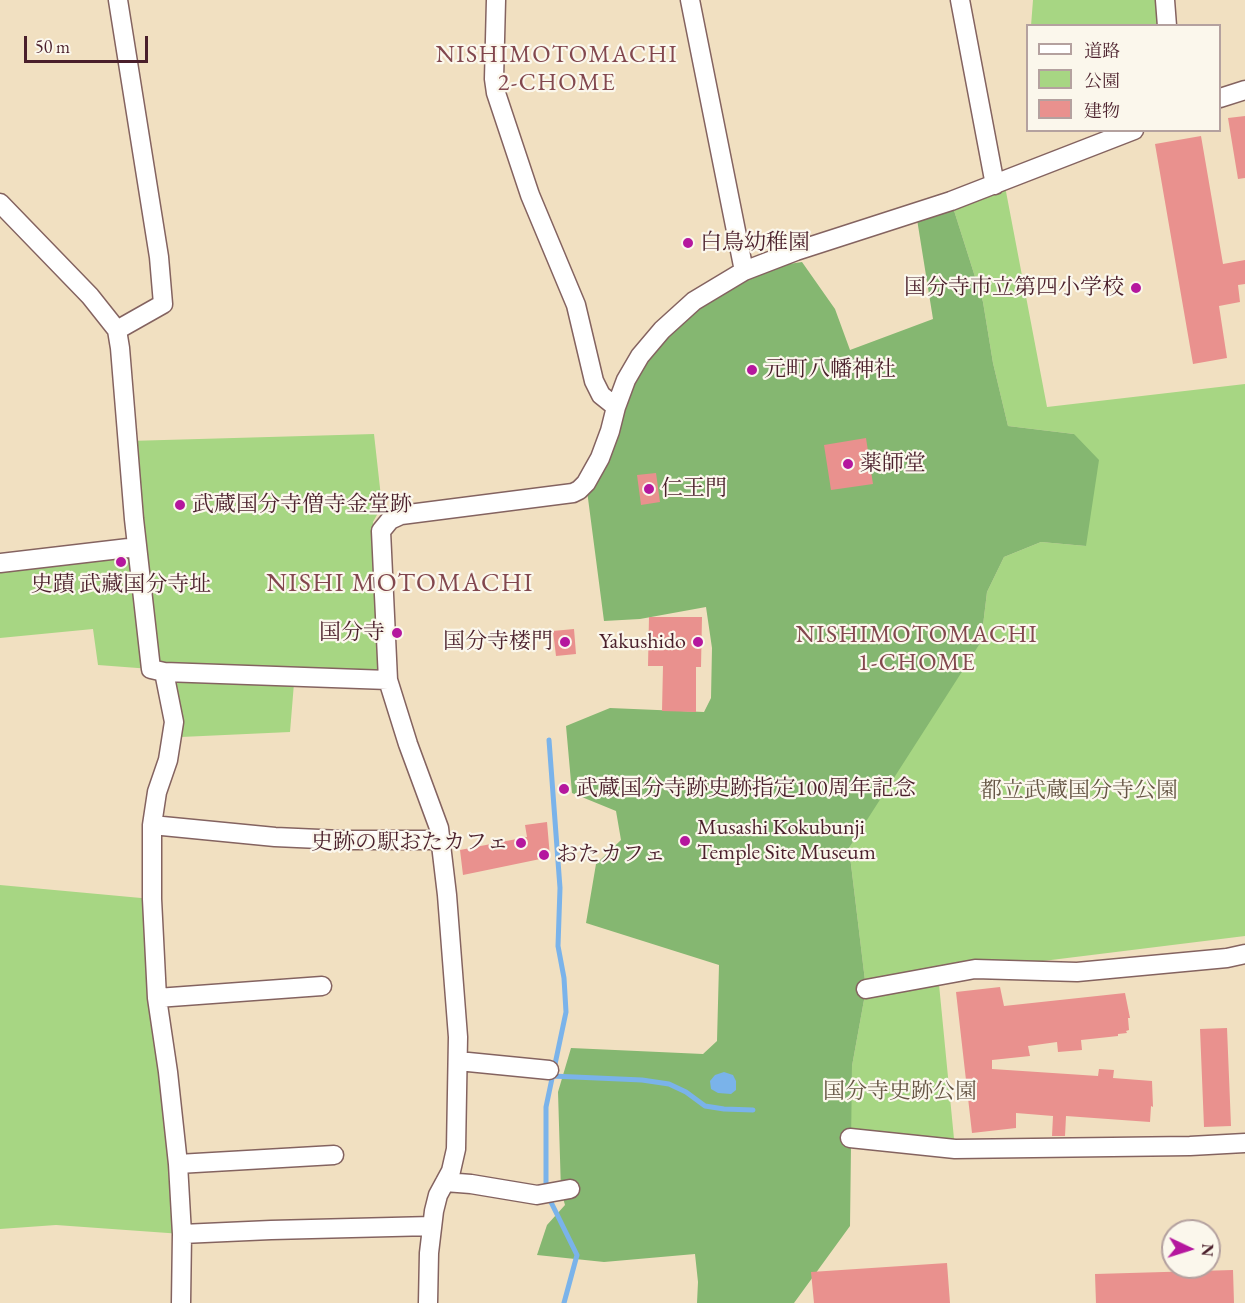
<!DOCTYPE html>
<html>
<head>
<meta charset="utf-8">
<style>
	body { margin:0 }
	#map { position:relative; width:1245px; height:1303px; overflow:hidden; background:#f1e0c1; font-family:"EB Garamond","Noto Serif JP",serif }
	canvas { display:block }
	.legend { position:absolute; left:1026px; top:24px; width:195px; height:108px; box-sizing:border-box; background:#fbf7ec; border:2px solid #b4a19f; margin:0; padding:8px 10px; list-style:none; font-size:18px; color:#4a1f2b }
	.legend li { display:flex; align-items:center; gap:12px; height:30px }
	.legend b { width:30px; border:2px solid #b4a19f }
	.north { position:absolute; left:1161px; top:1219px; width:60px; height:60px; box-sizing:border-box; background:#fbf7ec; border:2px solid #b4a19f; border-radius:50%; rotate:94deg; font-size:16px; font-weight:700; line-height:24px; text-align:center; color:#4a1f2b }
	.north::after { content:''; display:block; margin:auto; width:21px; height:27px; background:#b5179e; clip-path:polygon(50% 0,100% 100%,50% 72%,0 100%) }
	.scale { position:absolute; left:24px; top:36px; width:124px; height:27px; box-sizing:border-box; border:3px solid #4a1f2b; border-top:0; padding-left:8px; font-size:18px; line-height:21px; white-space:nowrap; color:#4a1f2b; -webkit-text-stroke:4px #fbf7ec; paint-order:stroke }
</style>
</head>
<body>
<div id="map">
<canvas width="1245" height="1303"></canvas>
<ul class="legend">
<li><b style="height:8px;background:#fff"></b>道路</li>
<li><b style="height:16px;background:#a7d683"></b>公園</li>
<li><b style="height:16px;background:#e9918e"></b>建物</li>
</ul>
<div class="north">N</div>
<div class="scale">50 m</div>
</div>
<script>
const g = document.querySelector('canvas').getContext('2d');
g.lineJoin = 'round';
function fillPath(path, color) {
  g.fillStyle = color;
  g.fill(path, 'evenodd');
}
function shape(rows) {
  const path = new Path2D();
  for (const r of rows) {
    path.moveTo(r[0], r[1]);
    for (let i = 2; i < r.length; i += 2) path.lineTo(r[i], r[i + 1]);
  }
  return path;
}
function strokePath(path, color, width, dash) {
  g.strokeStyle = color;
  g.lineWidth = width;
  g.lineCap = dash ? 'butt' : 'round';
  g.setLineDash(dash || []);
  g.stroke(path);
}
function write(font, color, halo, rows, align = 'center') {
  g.font = font + ' "EB Garamond","Noto Serif JP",serif';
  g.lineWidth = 4.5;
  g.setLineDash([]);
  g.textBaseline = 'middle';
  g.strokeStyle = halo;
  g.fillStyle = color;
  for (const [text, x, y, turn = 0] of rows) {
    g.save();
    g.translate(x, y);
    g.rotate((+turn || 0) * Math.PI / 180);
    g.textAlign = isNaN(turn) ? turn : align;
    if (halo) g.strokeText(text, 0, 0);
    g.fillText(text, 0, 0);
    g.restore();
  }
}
const green = shape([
	[1033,0,1165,0,1167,25,1031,26],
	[1004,181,1047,407,1245,384,1245,936,938,974,955,1149,850,1138,852,1066,866,989,849,848,908,751,981,642,987,592,1004,557,1041,542,1086,546,1074,434,1008,426,993,363,983,302,951,201],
	[374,434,382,506,373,522,388,651,382,672,151,669,98,665,93,629,0,638,0,563,137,547,129,441],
	[178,681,294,683,290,732,181,737,173,683],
	[0,885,152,899,182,1234,56,1225,0,1229]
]);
const forest = shape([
	[951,201,983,302,993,363,1008,426,1074,434,1099,460,1086,546,1041,542,1004,557,987,592,981,642,849,848,866,989,852,1066,850,1226,794,1303,697,1303,698,1282,695,1254,604,1262,537,1255,547,1225,565,1205,561,1191,558,1092,571,1048,703,1054,717,1041,719,965,586,923,596,864,621,840,616,811,572,793,566,726,610,708,704,712,711,698,712,648,706,607,640,619,604,621,586,483,640,356,744,271,802,262,835,309,850,350,933,319,916,213]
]);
const water = shape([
	[724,1072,733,1075,736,1081,736,1090,731,1094,718,1093,711,1089,710,1081,715,1075]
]);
const stream = shape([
	[549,740,560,888,558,946,564,978,566,1012,546,1107,546,1192,577,1255,564,1303],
	[552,1076,642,1080,669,1084,686,1092,705,1106,724,1109,753,1110]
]);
const building = shape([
	[1245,116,1245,178,1238,179,1228,118],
	[1201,136,1223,264,1245,260,1245,284,1238,285,1240,302,1219,306,1227,358,1193,364,1155,144],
	[866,438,873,484,831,490,824,445],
	[656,473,660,502,641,505,637,475],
	[649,617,702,617,701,667,696,667,696,712,662,711,663,666,648,666],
	[574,629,576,654,556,656,553,631],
	[547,822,550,857,463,875,460,850,527,837,525,825],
	[1000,987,1004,1006,1125,993,1130,1018,1128,1018,1129,1030,1126,1031,1127,1033,1118,1034,1118,1036,1081,1040,1082,1050,1058,1052,1057,1042,1028,1046,1030,1056,992,1060,992,1069,1098,1076,1099,1069,1114,1070,1113,1078,1152,1081,1153,1107,1151,1106,1150,1122,1066,1116,1065,1136,1052,1136,1053,1116,1016,1113,1016,1128,972,1133,956,992],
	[1227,1028,1231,1126,1204,1127,1200,1029],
	[947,1263,950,1303,814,1303,811,1272],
	[1233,1270,1234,1303,1096,1303,1095,1274]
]);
const street = shape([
	[496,0,494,79,496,93,530,195,576,305,594,381,601,395,616,407],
	[690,0,744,271],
	[960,0,995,185],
	[1165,0,1167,26],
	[1220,98,1245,90],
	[0,203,90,296,117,330,120,348,134,519,151,669,164,672,388,680],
	[117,330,163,304,159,257,118,0],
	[0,563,137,547],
	[164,672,174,722,168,760,157,792,152,825,152,899,157,998,168,1072,178,1164,182,1234,181,1303],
	[152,825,275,837,342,840,442,840],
	[866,989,975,969,1077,972,1227,958,1245,954],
	[157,998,322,986],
	[458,1061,549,1070],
	[850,1138,955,1149,1190,1146,1245,1143],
	[178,1164,334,1155],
	[445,1182,471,1184,537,1195,570,1189],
	[182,1234,271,1230,432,1226],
	[428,1303,429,1253,434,1211,438,1195,451,1171,456,1149,458,1037,447,895,439,828,408,744,388,680,381,531,390,520,401,515,573,493,579,490,586,483,600,458,610,431,616,407,626,380,640,356,662,330,694,301,744,271,796,251,951,201,1134,130]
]);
const markers = [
	[688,243,6,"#b5179e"],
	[1136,288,6,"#b5179e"],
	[752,370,6,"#b5179e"],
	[848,464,6,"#b5179e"],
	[649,489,6,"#b5179e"],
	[180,505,6,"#b5179e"],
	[121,562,6,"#b5179e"],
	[397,633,6,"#b5179e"],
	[565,642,6,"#b5179e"],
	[698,642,6,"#b5179e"],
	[564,789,6,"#b5179e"],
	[685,841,6,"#b5179e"],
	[521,843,6,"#b5179e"],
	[544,855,6,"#b5179e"]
];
const poiNames = [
	["白鳥幼稚園",700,243],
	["国分寺市立第四小学校",1124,288,"right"],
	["元町八幡神社",764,370],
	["薬師堂",860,464],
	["仁王門",661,489],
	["武蔵国分寺僧寺金堂跡",192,505],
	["史蹟 武藏国分寺址",121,585,"center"],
	["国分寺",385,633,"right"],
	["国分寺楼門",553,642,"right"],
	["Yakushido",686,642,"right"],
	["武蔵国分寺跡史跡指定100周年記念",576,789],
	["Musashi Kokubunji",697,828],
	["Temple Site Museum",697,853],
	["史跡の駅おたカフェ",509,843,"right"],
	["おたカフェ",556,855]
];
const parkNames = [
	["都立武蔵国分寺公園",1079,791],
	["国分寺史跡公園",900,1092]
];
const neighbourhoodNames = [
	["NISHIMOTOMACHI",557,55],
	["2-CHOME",557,83],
	["NISHIMOTOMACHI",917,635],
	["1-CHOME",917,663]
];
const quarterNames = [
	["NISHI MOTOMACHI",400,584]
];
fillPath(green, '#a7d683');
fillPath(forest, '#85b771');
fillPath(water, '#7ab3ea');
strokePath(stream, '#7ab3ea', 5);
fillPath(building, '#e9918e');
strokePath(street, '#846360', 21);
strokePath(street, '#fff', 18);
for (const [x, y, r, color] of markers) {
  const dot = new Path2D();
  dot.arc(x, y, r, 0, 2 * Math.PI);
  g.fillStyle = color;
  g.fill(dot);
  strokePath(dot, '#fbf7ec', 2);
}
write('22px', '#4a1f2b', '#fbf7ec', poiNames, 'left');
write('22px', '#665645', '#fbf7ec', parkNames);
g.letterSpacing = '1.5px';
write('24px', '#82474e', '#fbf7ec', neighbourhoodNames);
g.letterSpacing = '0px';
g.letterSpacing = '1.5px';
write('26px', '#82474e', '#fbf7ec', quarterNames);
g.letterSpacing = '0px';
</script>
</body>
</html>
